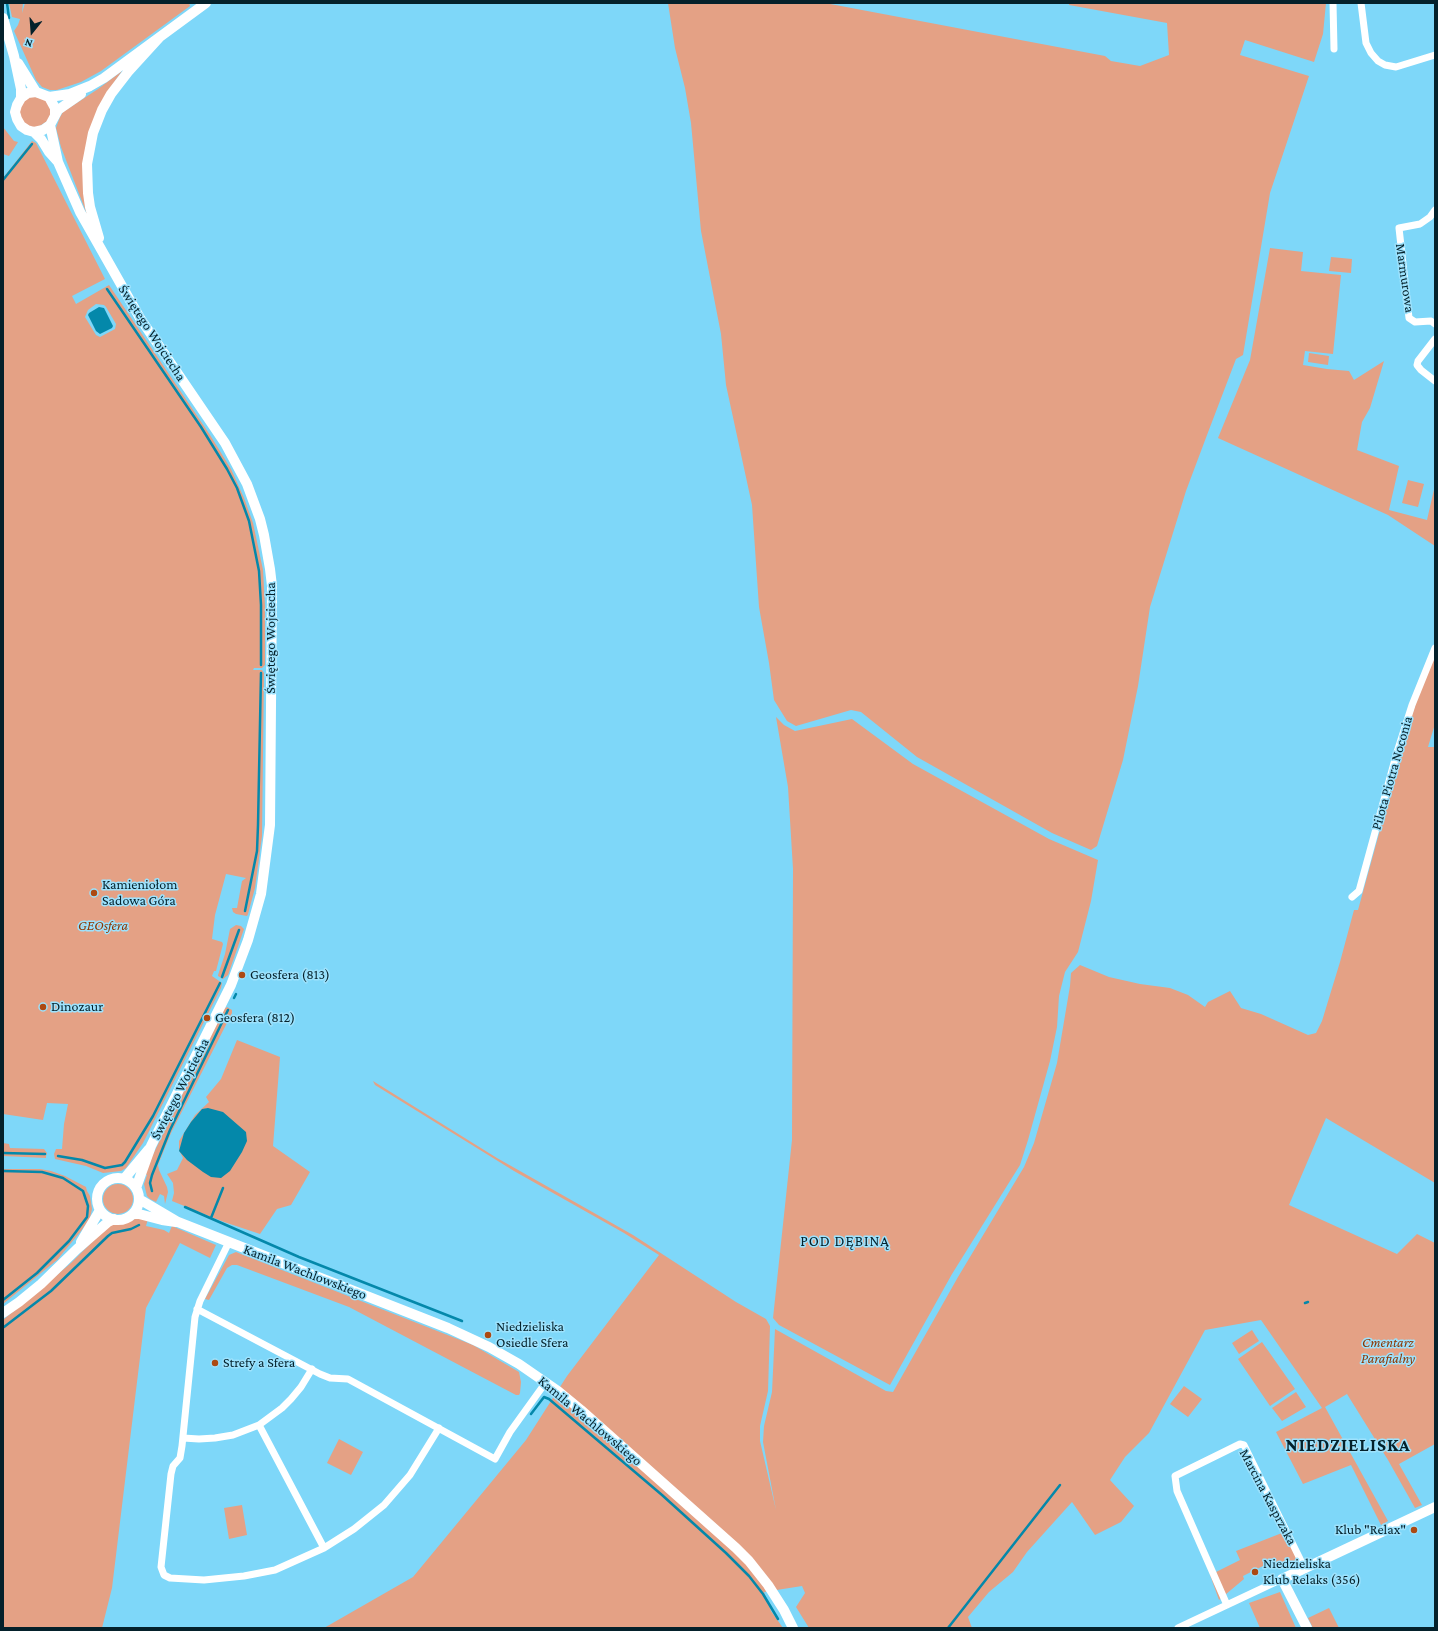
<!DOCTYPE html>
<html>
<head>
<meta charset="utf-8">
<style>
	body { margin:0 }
	#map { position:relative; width:1438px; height:1631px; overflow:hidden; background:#7ed7f9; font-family:"Crimson Pro",serif }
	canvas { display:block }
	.frame { position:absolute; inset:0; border:4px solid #04212b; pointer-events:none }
	.north { position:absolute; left:12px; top:12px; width:40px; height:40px; -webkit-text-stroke:3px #9de2fd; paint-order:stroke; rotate:197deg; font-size:11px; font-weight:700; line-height:16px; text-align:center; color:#04212b }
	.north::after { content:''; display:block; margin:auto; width:14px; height:18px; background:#04212b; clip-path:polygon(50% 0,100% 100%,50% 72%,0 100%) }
</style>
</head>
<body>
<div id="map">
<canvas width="1438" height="1631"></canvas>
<div class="frame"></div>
<div class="north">N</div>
</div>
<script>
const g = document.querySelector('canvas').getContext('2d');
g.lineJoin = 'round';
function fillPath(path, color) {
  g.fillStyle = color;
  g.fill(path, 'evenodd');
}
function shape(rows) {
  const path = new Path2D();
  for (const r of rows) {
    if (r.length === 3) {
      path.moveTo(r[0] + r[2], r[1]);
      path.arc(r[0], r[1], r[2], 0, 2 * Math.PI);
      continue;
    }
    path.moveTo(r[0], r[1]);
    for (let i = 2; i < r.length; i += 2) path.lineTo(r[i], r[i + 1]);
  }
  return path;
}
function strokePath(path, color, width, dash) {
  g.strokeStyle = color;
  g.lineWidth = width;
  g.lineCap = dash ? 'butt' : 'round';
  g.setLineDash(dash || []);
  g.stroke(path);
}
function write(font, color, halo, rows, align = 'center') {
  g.font = font + ' "Crimson Pro",serif';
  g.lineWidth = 3;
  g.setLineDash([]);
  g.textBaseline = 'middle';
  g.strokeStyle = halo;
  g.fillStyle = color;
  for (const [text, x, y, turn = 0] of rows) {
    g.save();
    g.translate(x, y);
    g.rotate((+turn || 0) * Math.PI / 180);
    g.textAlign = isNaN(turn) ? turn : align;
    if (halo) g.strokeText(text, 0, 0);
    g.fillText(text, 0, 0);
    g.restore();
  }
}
const green = shape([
	[9,3,23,3,22,13,25,3,189,3,190,6,101,71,81,82,57,90,50,90,42,87,36,80,14,31,18,25,20,19,12,17],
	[668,3,825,3,1105,56,1111,61,1140,66,1169,55,1167,23,1069,5,1069,3,1326,3,1323,34,1314,62,1245,40,1240,55,1309,76,1270,193,1243,355,1236,359,1207,435,1186,491,1150,607,1138,686,1123,760,1097,846,1091,850,1052,833,917,757,861,712,851,710,796,726,787,721,774,700,769,663,759,607,752,505,726,385,721,334,701,231,691,123,685,88,675,48],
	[122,71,106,94,88,134,88,217,61,147,56,128,60,117,63,112,98,89],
	[28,95,50,101,52,118,35,129,21,122,19,104],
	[3,127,14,141,18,142,9,156,3,154],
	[32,141,36,143,38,147,105,279,72,296,76,304,109,285,210,435,231,469,244,498,253,523,263,570,265,606,265,665,262,668,254,668,253,670,262,670,264,673,262,836,255,888,248,914,247,916,236,914,233,912,232,908,237,908,242,881,246,878,226,874,215,915,212,939,222,942,223,944,216,971,214,971,212,976,222,983,221,988,143,1143,126,1168,121,1171,103,1173,86,1166,55,1159,54,1154,56,1149,62,1149,64,1124,68,1104,47,1103,43,1120,3,1114,3,178],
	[96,304,104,305,106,307,116,324,115,329,100,337,96,335,85,317,88,310],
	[1270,248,1303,252,1301,271,1341,275,1333,354,1305,351,1303,365,1327,369,1349,371,1354,380,1384,361,1370,408,1362,422,1357,450,1399,466,1389,510,1427,520,1435,485,1435,546,1388,515,1218,438,1250,360],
	[1331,257,1352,259,1351,273,1329,271],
	[1309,353,1329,356,1328,365,1308,362],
	[1408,480,1424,484,1418,507,1402,503],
	[1435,656,1435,724,1428,747,1435,747,1435,1183,1326,1118,1289,1205,1397,1254,1417,1234,1435,1243,1435,1444,1399,1464,1422,1505,1415,1508,1388,1460,1347,1394,1325,1407,1388,1521,1381,1525,1351,1465,1303,1484,1276,1432,1322,1408,1261,1320,1205,1330,1149,1433,1125,1457,1110,1480,1134,1506,1121,1522,1095,1535,1072,1502,1027,1552,1013,1572,989,1592,968,1617,972,1628,809,1628,796,1607,805,1593,802,1586,764,1592,771,1611,783,1628,324,1628,413,1577,526,1440,567,1376,659,1255,624,1233,514,1171,375,1085,373,1081,497,1158,633,1235,736,1302,766,1319,770,1326,768,1391,760,1426,760,1441,776,1510,763,1442,764,1426,772,1392,775,1329,886,1391,893,1392,958,1277,1024,1167,1034,1143,1057,1063,1070,986,1071,973,1080,965,1109,977,1140,984,1170,988,1188,995,1205,1007,1208,1002,1230,991,1241,1008,1261,1014,1308,1035,1316,1033,1322,1021,1340,962,1354,910,1358,910,1410,721,1421,688],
	[776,717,784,725,795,731,852,719,913,764,1049,839,1098,860,1091,901,1078,952,1065,972,1059,996,1057,1027,1050,1061,1028,1140,1020,1165,952,1274,890,1385,779,1325,773,1318,792,1140,793,869,788,787],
	[236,925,241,926,244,929,228,975,223,979,218,976,218,975,225,954,230,929],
	[227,1007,232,1010,232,1013,171,1133,158,1165,159,1170,167,1187,168,1192,165,1204,164,1196,160,1194,156,1202,150,1199,147,1196,144,1184,147,1175,144,1173,224,1009],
	[237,1040,280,1057,273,1146,310,1172,291,1205,277,1209,260,1234,224,1222,172,1201,174,1193,173,1183,167,1174,177,1170,183,1158,179,1150,179,1141,195,1115,209,1102,206,1097,221,1079],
	[3,1143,9,1144,10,1148,44,1149,47,1153,46,1156,46,1158,3,1156],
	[3,1169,40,1169,51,1171,65,1176,86,1187,87,1191,90,1196,92,1209,90,1218,81,1231,57,1260,3,1304],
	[118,1199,15],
	[137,1218,148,1219,146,1226,164,1230,169,1233,172,1226,216,1245,210,1258,180,1243,146,1308,112,1588,102,1628,3,1628,3,1320,71,1263,110,1224,126,1223],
	[236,1252,473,1345,519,1372,521,1382,520,1393,519,1395,516,1395,349,1307,237,1265,232,1265,227,1268,209,1300,205,1299,229,1255],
	[1252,1330,1259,1341,1239,1354,1232,1343],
	[1262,1342,1295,1389,1270,1406,1238,1359],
	[1184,1386,1202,1399,1188,1417,1170,1404],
	[1296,1392,1306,1407,1282,1421,1272,1408],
	[339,1439,363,1452,351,1475,327,1463],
	[242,1505,247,1535,229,1539,224,1508],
	[1287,1531,1301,1561,1293,1561,1271,1566,1269,1563,1243,1576,1244,1579,1219,1600,1210,1575,1240,1560,1236,1551],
	[1280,1592,1296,1628,1260,1628,1249,1603],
	[1329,1608,1339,1628,1313,1628,1308,1618]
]);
const water = shape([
	[99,307,104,308,113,326,112,328,100,334,96,331,88,315,89,313],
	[208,1108,223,1112,246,1132,247,1141,242,1152,230,1171,221,1178,211,1177,203,1172,187,1160,179,1151,184,1133,191,1122,202,1109]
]);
const stream = shape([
	[7,3,9,18],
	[3,180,32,144],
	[107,289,201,427,227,469,237,488,249,521,259,571,261,605,261,665],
	[245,911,257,851,258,825,261,673],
	[222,977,239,930],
	[234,998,236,994],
	[3,1153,45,1154],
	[58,1156,82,1160,105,1168,122,1165,125,1162,153,1116,220,983],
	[3,1171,42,1172,63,1178,83,1191,88,1206,87,1217,69,1241,37,1273,3,1300],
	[152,1191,150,1183,152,1175,170,1130,228,1010],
	[185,1207,299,1257,462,1321],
	[211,1218,223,1188],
	[1305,1303,1308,1302],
	[4,1327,51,1291,108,1236,112,1233,131,1229,139,1225],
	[531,1414,544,1397,549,1399,662,1495,726,1553,749,1576,763,1594,778,1619],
	[948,1628,1060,1485]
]);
const street = shape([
	[1333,3,1334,49],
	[1361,3,1366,43,1371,53,1378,61,1385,65,1396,67,1435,55],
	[1435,210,1430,217,1420,224,1399,228,1409,318,1415,322,1431,321,1435,324],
	[1435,339,1418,361,1417,365,1421,370,1435,381],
	[1352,897,1359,891,1397,752,1412,705,1435,648],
	[229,1242,200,1301,195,1317,182,1446,180,1458,173,1466,171,1474,161,1567,164,1575,170,1578,204,1580,244,1576,275,1570,324,1548,354,1529,384,1505,410,1475,439,1428],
	[197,1309,320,1374,330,1378,348,1379,495,1459,510,1432,546,1382],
	[259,1425,324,1548],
	[183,1438,199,1439,215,1438,233,1435,259,1425,282,1408,291,1399,301,1387,312,1369],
	[1227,1605,1177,1491,1175,1476,1240,1444,1244,1445,1305,1569],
	[1178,1628,1282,1579]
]);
const secondary = shape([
	[3,18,14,56,21,89,21,98],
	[18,63,36,92],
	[49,97,70,94,90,86,104,78,206,3],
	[55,114,55,108,49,97,36,92,28,93,21,98,17,105,15,112,17,119,21,126,27,130,34,132,43,130,50,125,58,110,81,94],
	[50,125,58,162,80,212,140,318,225,443,247,484,260,519,264,535,270,569,272,586,270,825,261,894,248,940,231,985,151,1146,136,1188],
	[34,132,41,139,49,152,58,162],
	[99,238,90,207,88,193,87,164,93,133,102,110,111,94,128,72,159,38],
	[118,1199,21],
	[124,1179,149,1149],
	[139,1199,178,1222,448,1328,489,1347,519,1364,558,1391,581,1410,736,1548,749,1561,768,1585,784,1610,793,1628],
	[133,1214,139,1214,162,1220,176,1222],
	[81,1242,100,1210],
	[3,1313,19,1302,41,1284,77,1249,108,1222,114,1219],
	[1307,1628,1282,1579,1435,1507]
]);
const markers = [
	[94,893,4,"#ac4912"],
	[242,975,4,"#ac4912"],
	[43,1007,4,"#ac4912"],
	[207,1018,4,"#ac4912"],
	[488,1335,4,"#ac4912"],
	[215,1363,4,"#ac4912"],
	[1414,1530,4,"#ac4912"],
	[1255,1572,4,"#ac4912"]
];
const streetNames = [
	["Marmurowa",1405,278,82],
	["Świętego Wojciecha",152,333,57],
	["Świętego Wojciecha",271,638,-90],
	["Pilota Piotra Noconia",1392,773,-74],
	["Świętego Wojciecha",180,1089,-63],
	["Kamila Wachlowskiego",305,1272,21],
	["Kamila Wachlowskiego",590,1421,40],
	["Marcina Kasprzaka",1268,1497,62]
];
const poiNames = [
	["Kamieniołom",102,885],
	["Sadowa Góra",102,901],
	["Geosfera (813)",250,975],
	["Dinozaur",51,1007],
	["Geosfera (812)",215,1018],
	["Niedzieliska",496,1327],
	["Osiedle Sfera",496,1343],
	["Strefy a Sfera",223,1363],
	["Klub \"Relax\"",1406,1530,"right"],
	["Niedzieliska",1263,1564],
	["Klub Relaks (356)",1263,1580]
];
const parkNames = [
	["GEOsfera",103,926],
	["Cmentarz",1388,1343],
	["Parafialny",1388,1359]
];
const neighbourhoodNames = [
	["POD DĘBINĄ",845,1241]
];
const districtNames = [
	["NIEDZIELISKA",1348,1445]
];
fillPath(green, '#e4a185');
fillPath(water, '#0488aa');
strokePath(stream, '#0488aa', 2.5);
strokePath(street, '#fff', 7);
strokePath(secondary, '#fff', 10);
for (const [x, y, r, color] of markers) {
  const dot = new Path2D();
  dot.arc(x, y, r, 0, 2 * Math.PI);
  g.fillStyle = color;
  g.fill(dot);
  strokePath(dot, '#9de2fd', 1.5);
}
write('14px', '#04212b', '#9de2fd', streetNames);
write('14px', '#04212b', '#9de2fd', poiNames, 'left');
write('italic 14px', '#8e3600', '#9de2fd', parkNames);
g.letterSpacing = '1px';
write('15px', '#04212b', '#9de2fd', neighbourhoodNames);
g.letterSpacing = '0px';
g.letterSpacing = '1px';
write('bold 18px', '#04212b', '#9de2fd', districtNames);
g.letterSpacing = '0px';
</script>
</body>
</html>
